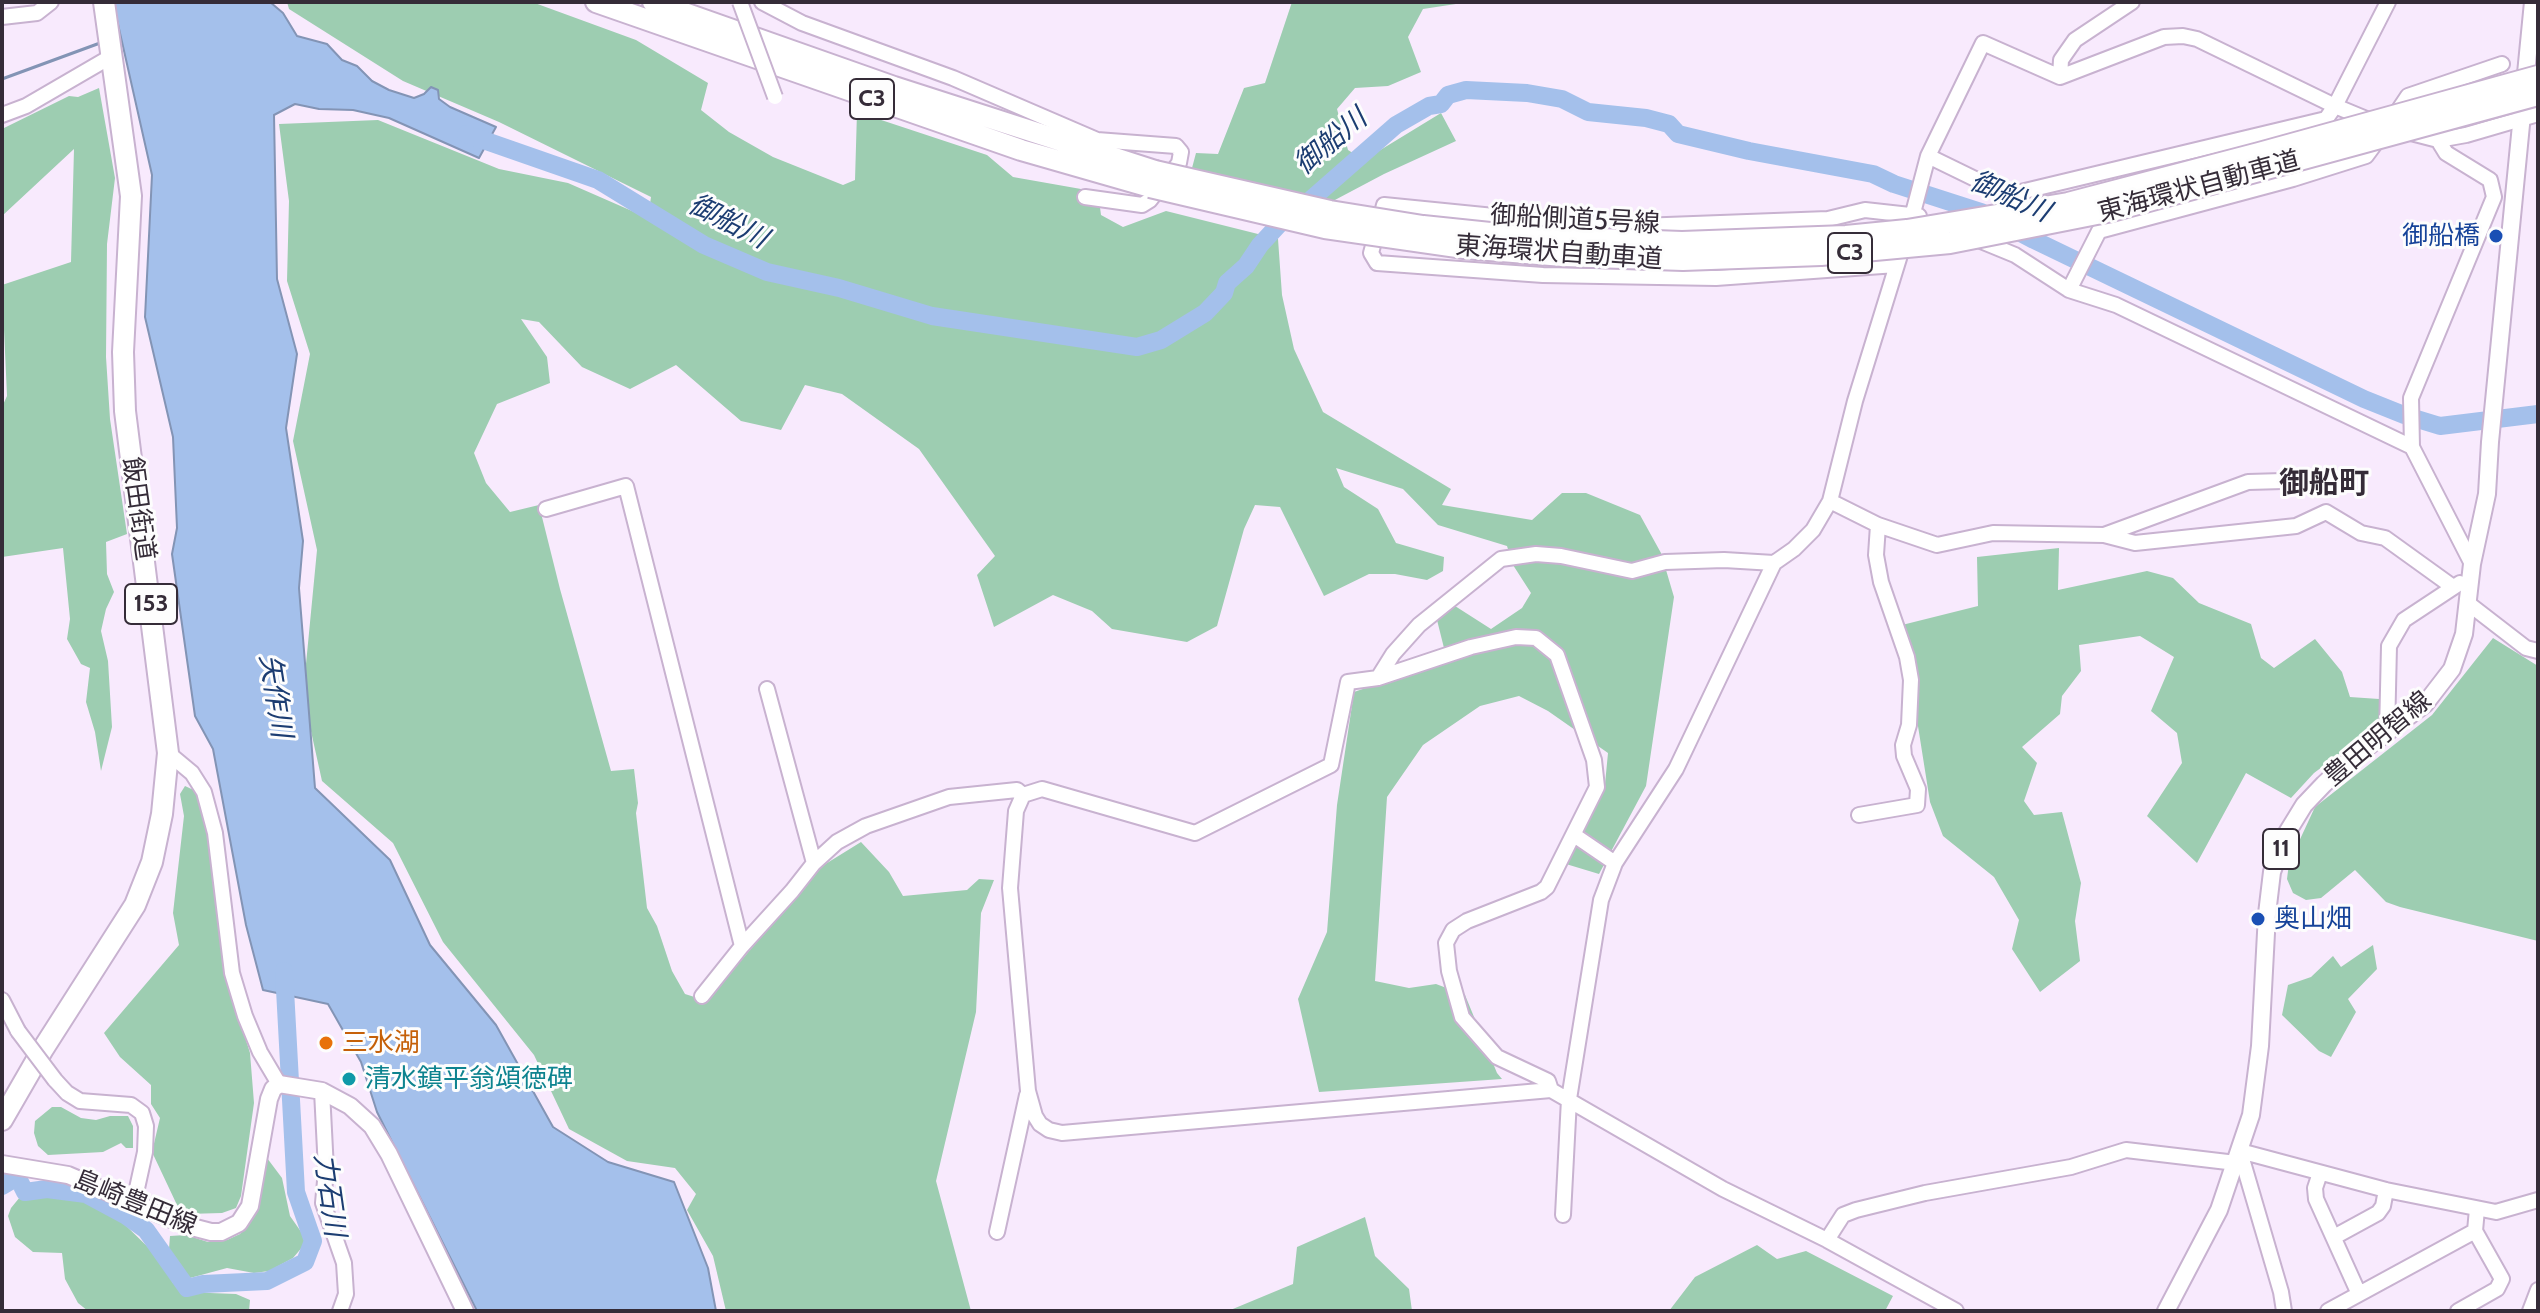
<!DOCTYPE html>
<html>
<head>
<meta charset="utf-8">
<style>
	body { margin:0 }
	#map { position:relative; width:2540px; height:1313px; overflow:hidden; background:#f8eafd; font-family:Cabin,sans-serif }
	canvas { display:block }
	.frame { position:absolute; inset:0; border:4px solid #352c38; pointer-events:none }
</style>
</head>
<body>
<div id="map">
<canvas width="2540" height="1313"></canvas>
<div class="frame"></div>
</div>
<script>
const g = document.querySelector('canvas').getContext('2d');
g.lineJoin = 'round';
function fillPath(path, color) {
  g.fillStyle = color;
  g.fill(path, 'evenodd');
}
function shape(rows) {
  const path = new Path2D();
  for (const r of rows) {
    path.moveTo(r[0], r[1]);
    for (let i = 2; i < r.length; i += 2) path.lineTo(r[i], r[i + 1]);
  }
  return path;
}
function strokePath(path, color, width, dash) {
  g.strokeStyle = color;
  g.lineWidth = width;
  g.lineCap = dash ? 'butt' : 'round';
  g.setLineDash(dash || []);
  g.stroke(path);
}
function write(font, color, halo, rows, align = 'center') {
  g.font = font + ' Cabin,"Noto Sans JP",sans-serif';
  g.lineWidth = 6;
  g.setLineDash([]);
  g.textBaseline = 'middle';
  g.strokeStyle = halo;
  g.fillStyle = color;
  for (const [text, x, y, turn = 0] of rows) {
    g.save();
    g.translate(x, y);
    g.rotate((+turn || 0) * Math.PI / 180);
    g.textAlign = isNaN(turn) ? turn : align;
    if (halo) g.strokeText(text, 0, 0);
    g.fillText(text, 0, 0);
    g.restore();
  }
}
const green = shape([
	[287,2,532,2,636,40,708,83,701,110,729,132,773,157,843,185,855,180,857,112,987,155,1013,177,1098,192,1101,215,1123,227,1166,211,1278,239,1282,295,1294,349,1323,412,1451,489,1442,505,1532,520,1562,493,1586,493,1640,515,1661,553,1674,597,1646,786,1599,874,1566,864,1605,784,1608,753,1548,711,1519,696,1480,706,1423,745,1387,797,1375,981,1409,988,1436,984,1465,995,1497,1073,1502,1079,1319,1092,1298,999,1327,932,1337,805,1354,692,1447,660,1437,620,1455,606,1491,629,1522,608,1531,593,1513,565,1507,546,1438,525,1403,489,1336,468,1344,487,1378,509,1396,543,1444,557,1443,571,1427,580,1395,574,1369,574,1324,596,1280,507,1255,505,1244,529,1217,626,1187,642,1112,629,1092,611,1053,595,994,627,977,575,995,556,919,449,842,394,805,385,781,430,741,421,676,365,630,389,582,367,539,322,521,319,547,357,550,383,497,404,474,453,486,483,510,512,539,505,560,589,611,771,634,769,638,803,636,813,647,908,657,926,672,971,685,994,707,1001,819,868,861,842,889,872,903,896,967,890,979,879,994,880,981,913,976,1012,936,1181,971,1311,726,1311,713,1256,687,1210,696,1194,675,1168,627,1161,569,1129,534,1055,443,942,393,843,322,781,303,695,317,550,293,441,310,354,287,281,289,201,279,124,378,120,499,169,568,183,648,218,651,197,499,122,403,81,289,9],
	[1292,2,1469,2,1423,9,1408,37,1421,72,1388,86,1355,88,1337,109,1348,150,1364,160,1441,113,1456,141,1384,174,1333,201,1192,168,1196,153,1218,154,1244,88,1265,83],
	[99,88,115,178,107,244,106,357,110,419,127,534,106,542,107,574,114,592,106,609,101,631,108,661,112,727,101,771,95,732,86,702,90,668,81,664,67,639,70,619,63,548,2,557,2,407,7,396,2,285,71,262,74,149,2,216,2,129,69,96,78,97],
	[2059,548,2058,590,2147,571,2173,578,2199,603,2251,624,2261,658,2274,668,2315,639,2342,672,2350,697,2379,699,2381,723,2314,773,2291,798,2246,773,2197,863,2147,816,2182,763,2177,733,2151,711,2174,657,2140,636,2079,645,2081,671,2062,696,2060,714,2022,747,2037,763,2024,801,2034,815,2062,812,2081,883,2075,921,2080,961,2040,992,2012,949,2019,920,1994,877,1943,836,1930,802,1902,625,1978,606,1977,557],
	[2493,638,2538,666,2538,941,2400,907,2386,902,2355,870,2321,898,2306,900,2293,893,2287,879,2289,863,2315,807,2432,715],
	[185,786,198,792,206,822,223,967,250,1053,254,1103,241,1196,236,1208,222,1213,187,1214,177,1205,152,1152,160,1118,151,1104,151,1085,120,1057,104,1033,179,945,173,913,184,816,180,794],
	[2373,945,2377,969,2348,999,2356,1012,2331,1057,2319,1051,2282,1015,2288,985,2311,977,2333,956,2341,967],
	[52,1107,61,1107,81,1118,96,1120,110,1116,128,1116,133,1126,133,1148,126,1148,121,1143,103,1152,48,1155,38,1146,34,1133,35,1121],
	[267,1158,282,1178,290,1216,304,1236,304,1245,293,1258,269,1271,254,1273,227,1268,190,1278,180,1269,169,1249,170,1236,186,1235,208,1242,227,1240,240,1234,256,1213],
	[42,1195,84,1202,115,1215,155,1254,173,1283,184,1292,236,1294,250,1300,249,1311,88,1311,78,1303,65,1279,62,1253,33,1252,15,1237,8,1216,11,1208,20,1197],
	[1365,1217,1375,1256,1409,1289,1412,1311,1228,1311,1293,1284,1297,1247],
	[1757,1245,1777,1259,1806,1251,1893,1296,1885,1311,1669,1311,1695,1277]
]);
const water = shape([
	[113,2,270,2,283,13,297,36,327,44,342,60,357,66,372,81,389,90,414,98,424,94,431,87,438,90,439,99,450,107,496,127,479,158,389,118,353,110,319,109,295,104,274,115,277,279,297,354,286,428,303,541,299,588,315,788,390,860,430,945,496,1025,553,1127,608,1162,674,1182,708,1268,716,1311,477,1311,377,1112,361,1062,328,1004,263,990,246,925,213,749,195,716,172,554,177,528,173,437,145,317,152,175,113,2]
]);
const stream = shape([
	[2,79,100,43]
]);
const river = shape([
	[466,134,598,180,704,245,767,272,839,288,932,316,1137,347,1161,340,1205,313,1224,293,1227,283,1246,266,1260,245,1285,218,1307,203,1396,125,1429,106,1441,104,1448,95,1466,90,1527,93,1562,99,1588,112,1646,118,1669,124,1678,134,1749,151,1873,174,1894,184,1981,212,2034,240,2364,399,2404,415,2440,426,2538,414],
	[2,1186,12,1180,20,1182,25,1192,47,1189,86,1194,125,1215,146,1230,187,1288,203,1284,267,1281,305,1262,313,1241,296,1192,284,971]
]);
const minor = shape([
	[762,2,802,23,953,78,1097,140,1176,146,1181,152,1179,163,1150,200,1142,205,1085,197],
	[2,17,37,13,51,2],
	[2060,77,2061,60,2075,40,2132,2],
	[2,115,26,106,112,56],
	[2394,117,2408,96,2502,64],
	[2407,132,2438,140,2466,135,2538,114],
	[2438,140,2446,153,2490,180,2494,197,2411,398,2412,447,2472,564],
	[1928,156,2008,195,2326,119,2335,106,2388,2],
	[1976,239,2015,255,2069,290,2116,305,2412,447],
	[1896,265,1716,278,1543,275,1377,263,1371,253,1384,205,1554,222,1640,226,1828,219,1865,210,1919,216],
	[2069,290,2099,231,2293,179,2366,156,2380,137],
	[1830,501,1878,525,1937,545,1993,533,2104,535,2135,543,2296,526,2326,512,2361,533,2385,538,2453,587],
	[546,509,626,486,742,946],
	[2104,535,2248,482,2283,481],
	[2469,604,2526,648,2538,651],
	[1378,678,1393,654,1419,625,1501,559,1536,554,1561,556,1632,571,1665,562,1724,560,1774,563],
	[767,689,814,863],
	[2387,733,2389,646,2404,620,2460,583],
	[168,753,192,773,204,792,215,833,232,973,245,1016,260,1052,279,1084],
	[1859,815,1917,805,1918,789,1904,756,1903,745,1909,725,1911,680,1907,657,1881,582,1876,555,1878,525],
	[1574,835,1615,863],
	[702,996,742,946,792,891,814,863,837,842,866,826,949,797,1017,790,1023,795],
	[2,1000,18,1031],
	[55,1080,67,1093,80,1101,131,1105,142,1113,146,1126,145,1152,134,1202],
	[1551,1090,1548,1081,1497,1057,1462,1017,1449,971,1446,943,1453,930,1467,921,1541,892,1547,887,1597,787,1594,760,1557,655,1536,638,1516,637,1471,647,1378,678,1348,682,1331,765,1195,833,1042,789,1023,795,1016,811,1010,888,1028,1091,1035,1116,1040,1124,1049,1130,1062,1133,1551,1090,1723,1189,1827,1240,1956,1311],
	[322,1091,326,1170,323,1203,344,1263,346,1294,340,1311],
	[2240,1151,2386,1190,2496,1212,2538,1200],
	[2240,1152,2281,1292,2284,1311],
	[2320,1173,2315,1188,2316,1199,2359,1294],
	[1563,1215,1569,1099,1601,900,1615,863,1676,769,1774,563,1794,549,1813,530,1830,501,1855,401,1913,213,1928,156,1983,43,2060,77,2164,37,2183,36,2197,39,2335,106,2376,123],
	[997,1232,1027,1095],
	[2334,1237,2378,1213,2383,1206,2386,1190],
	[1827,1240,1843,1215,1856,1210,1925,1193,2071,1167,2126,1150,2236,1163],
	[2328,1311,2475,1231],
	[2458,1311,2497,1289,2502,1279,2475,1231,2477,1209],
	[2530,1311,2538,1290]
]);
const major = shape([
	[2,1164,68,1175,188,1226,211,1232,221,1232,239,1223,250,1206,269,1099,273,1089,279,1084,322,1091,350,1106,372,1126,389,1154,465,1311],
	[2166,1311,2219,1210,2251,1115,2260,1046,2267,914,2272,872,2285,836,2304,805,2324,784,2350,760,2425,704,2452,669,2464,634,2472,564,2487,494,2490,442,2533,2]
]);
const highway = shape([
	[596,2,1021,150,1150,187],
	[653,2,894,87,1155,171],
	[2,1120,43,1049,135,905,152,862,162,814,168,753,125,411,123,352,131,196,104,2]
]);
const minorBridge = shape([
	[740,2,775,97],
	[18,1031,55,1080]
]);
const highwayBridge = shape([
	[1155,171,1330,211,1423,226,1519,236,1682,242,1846,236,1907,230,2068,203,2259,153,2538,76],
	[1150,187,1325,228,1464,248,1563,256,1683,260,1821,255,1950,243,2112,211,2538,95]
]);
const markers = [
	[2496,236,8,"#1a4fb4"],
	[2258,919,8,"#1a4fb4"],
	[326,1043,8,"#e8710a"],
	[349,1079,8,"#0f9aa8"]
];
const shields = [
	[872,99,44],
	[1850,253,44],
	[151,604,52],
	[2281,849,36]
];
const shieldNames = [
	["C3",872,99],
	["C3",1850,253],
	["153",151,604],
	["11",2281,849]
];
const streetNames = [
	["東海環状自動車道",2199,187,-15],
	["御船側道5号線",1575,220,3],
	["東海環状自動車道",1559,253,4],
	["飯田街道",138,509,82],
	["豊田明智線",2378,739,-40],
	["島崎豊田線",135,1203,22]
];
const transitNames = [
	["御船橋",2480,236],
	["奥山畑",2274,919,"left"]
];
const foodNames = [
	["三水湖",342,1043]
];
const cultureNames = [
	["清水鎮平翁頌徳碑",365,1079]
];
const waterNames = [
	["御船川",1331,142,-40],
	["御船川",2010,197,24],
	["御船川",728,222,27],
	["矢作川",275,696,81],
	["力石川",329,1195,82]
];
const quarterNames = [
	["御船町",2324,484]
];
fillPath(green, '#9dcdb1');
fillPath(water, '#a4c0eb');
strokePath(water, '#8394b5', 2);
strokePath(stream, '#8394b5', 3);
strokePath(river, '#a4c0eb', 18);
strokePath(minor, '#c8b2d0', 18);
strokePath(major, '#c8b2d0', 20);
strokePath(highway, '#c8b2d0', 24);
strokePath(minor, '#fff', 14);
strokePath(major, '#fff', 16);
strokePath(highway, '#fff', 20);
strokePath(minorBridge, '#c8b2d0', 18, []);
strokePath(highwayBridge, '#c8b2d0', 24, []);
strokePath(minorBridge, '#fff', 14);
strokePath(highwayBridge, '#fff', 20);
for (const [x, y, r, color] of markers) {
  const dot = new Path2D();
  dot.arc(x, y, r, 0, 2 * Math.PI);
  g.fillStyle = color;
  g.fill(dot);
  strokePath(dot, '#fdfdfd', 3);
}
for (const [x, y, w] of shields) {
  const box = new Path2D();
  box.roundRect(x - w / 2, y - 20, w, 40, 6);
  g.fillStyle = '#fdfdfd';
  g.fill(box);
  strokePath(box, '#352c38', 2);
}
write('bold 24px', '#352c38', null, shieldNames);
write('26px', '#352c38', '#fdfdfd', streetNames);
write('26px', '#164399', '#fdfdfd', transitNames, 'right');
write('26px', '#c56008', '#fdfdfd', foodNames, 'left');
write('26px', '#0d838f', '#fdfdfd', cultureNames, 'left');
write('italic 28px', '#1c3d72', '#fdfdfd', waterNames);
write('bold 30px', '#352c38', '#fdfdfd', quarterNames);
</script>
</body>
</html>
